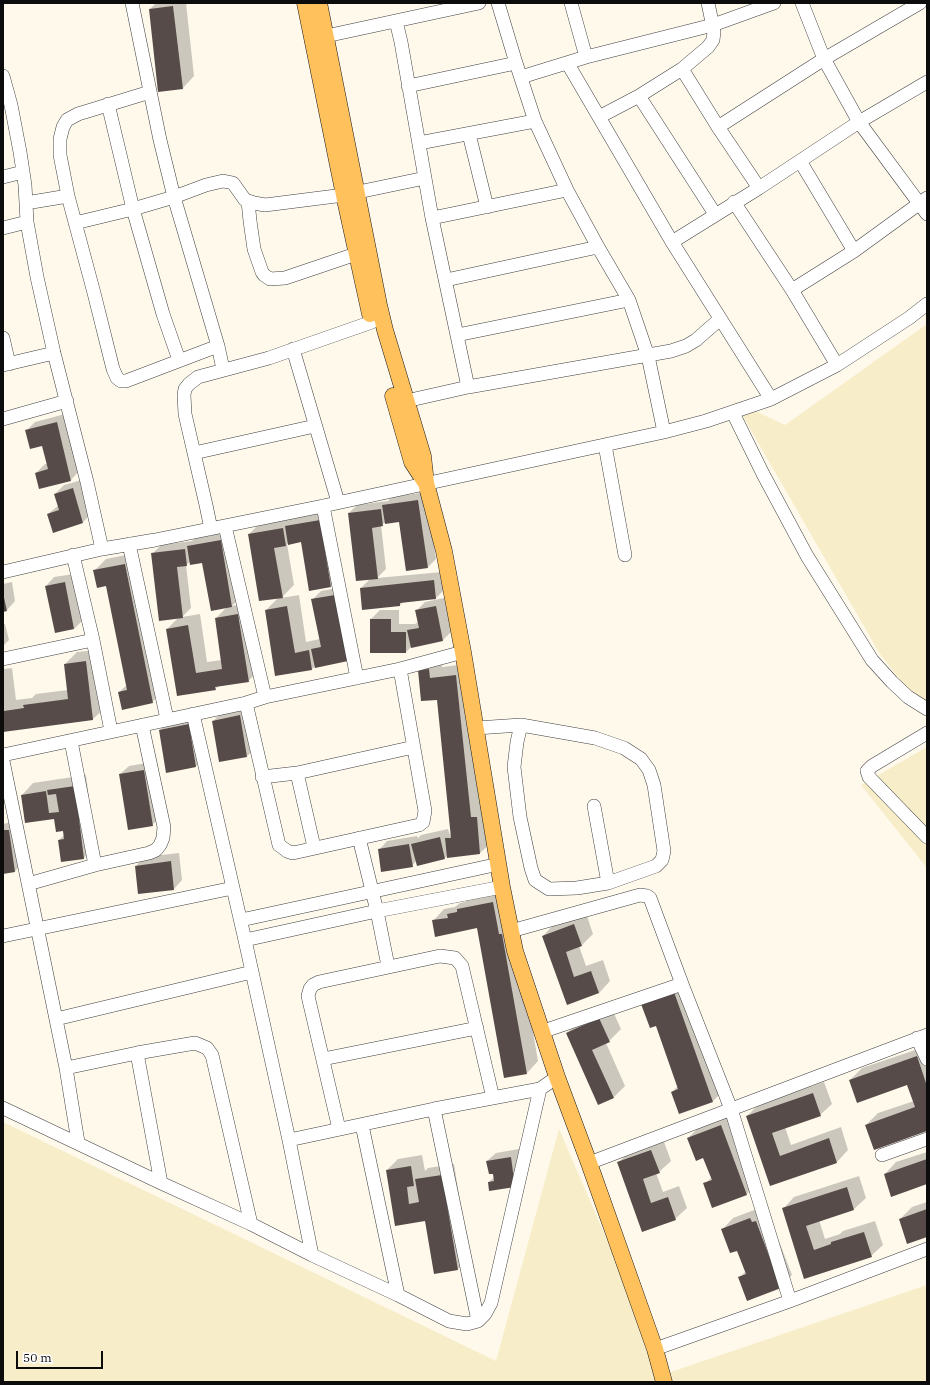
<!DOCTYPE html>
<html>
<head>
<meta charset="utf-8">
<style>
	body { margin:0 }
	#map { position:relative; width:930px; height:1385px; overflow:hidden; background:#fff9ec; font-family:"IBM Plex Serif",serif }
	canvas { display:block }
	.frame { position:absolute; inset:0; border:4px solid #0c0c0c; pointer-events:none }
	.scale { position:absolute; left:16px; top:1351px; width:87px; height:18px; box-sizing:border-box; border:2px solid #0c0c0c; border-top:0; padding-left:5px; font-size:12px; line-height:14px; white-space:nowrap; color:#0c0c0c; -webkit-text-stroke:3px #fff; paint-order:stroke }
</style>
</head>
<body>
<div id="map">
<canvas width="930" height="1385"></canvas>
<div class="frame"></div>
<div class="scale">50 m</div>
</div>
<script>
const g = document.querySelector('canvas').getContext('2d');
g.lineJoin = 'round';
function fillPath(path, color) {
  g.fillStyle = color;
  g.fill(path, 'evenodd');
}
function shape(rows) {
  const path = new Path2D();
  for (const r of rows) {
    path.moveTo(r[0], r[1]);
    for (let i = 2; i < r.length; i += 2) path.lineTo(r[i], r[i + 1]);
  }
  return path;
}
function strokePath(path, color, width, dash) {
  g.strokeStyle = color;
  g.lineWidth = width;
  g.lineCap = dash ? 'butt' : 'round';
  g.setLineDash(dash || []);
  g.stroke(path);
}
const farmland = shape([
	[927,324,927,715,880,654,734,401,785,425],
	[927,747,927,868,861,785],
	[3,1122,496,1361,559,1129,665,1374,927,1285,927,1382,3,1382]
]);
const shadow = shape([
	[156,3,186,3,194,76,183,88,150,9],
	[65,414,79,471,71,480,36,473,45,464,47,464,43,445,27,430,35,422],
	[82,480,91,514,83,522,48,514,59,505,55,494,64,485],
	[426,492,436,559,428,567,399,521,386,522,381,525,386,569,377,578,442,572,444,590,434,600,434,598,403,602,400,605,363,609,361,588,370,579,349,513,357,505,388,501,392,497],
	[328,512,339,577,331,586,301,541,289,542,287,544,294,585,281,598,299,595,306,642,320,639,312,600,321,591,343,587,316,666,312,669,276,675,266,610,279,597,249,534,261,522],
	[229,532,240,598,232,606,250,603,260,670,248,681,219,686,215,689,178,695,167,629,179,617,152,554,161,545,192,541,196,537],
	[191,561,203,562,227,607,216,618,222,660,207,662,200,614,182,617,191,608,186,565],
	[136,553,164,691,152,702,119,692,127,685,107,584,94,571,106,559],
	[74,574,83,620,74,629,56,632,46,586,54,577],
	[12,582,15,601,7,610,3,611,3,584],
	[444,598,452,631,443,640,411,647,406,652,371,652,371,619,380,610,399,610,399,624,415,624,418,622,416,611,425,602],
	[3,624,5,624,9,640,3,646],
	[97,650,105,708,93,719,3,731,3,669,12,668,16,700,32,698,36,694,68,690,65,664,77,652],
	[441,658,442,667,467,664,492,842,480,853,448,855,445,858,416,861,412,866,379,850,387,841,417,836,418,838,421,835,448,829,450,835,452,833,438,699,419,670],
	[249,707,256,748,247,756,220,761,213,721,222,712],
	[197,716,205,758,196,766,167,771,160,730,169,722],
	[152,762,161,816,152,825,120,774,129,766],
	[86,775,95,846,84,858,62,861,59,840,64,835,64,830,55,818,22,795,33,783],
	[17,821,24,862,15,871,3,873,3,824],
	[179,853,182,880,174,889,136,866,144,857],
	[504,891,514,923,538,1061,527,1073,478,927,433,921,444,909,455,907,460,903,465,902,469,898],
	[586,913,593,934,582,945,579,946,586,966,603,960,610,981,599,993,567,1004,543,936,554,924],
	[685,981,724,1090,713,1101,672,1092,678,1086,656,1025,642,1005],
	[611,1007,621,1029,609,1041,606,1043,625,1086,614,1097,599,1104,567,1033,578,1022],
	[927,1046,927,1130,866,1125,878,1113,914,1101,908,1084,850,1080,862,1068],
	[824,1082,832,1104,820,1115,785,1127,791,1145,841,1127,848,1150,837,1162,771,1185,747,1116,759,1104],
	[733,1114,758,1182,747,1194,705,1184,712,1177,704,1156,688,1138,700,1126],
	[663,1139,671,1161,659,1172,656,1173,663,1192,679,1186,687,1208,675,1219,643,1231,619,1162,630,1151],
	[519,1149,523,1178,489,1182,494,1177,487,1161,496,1153],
	[927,1152,927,1183,885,1174,896,1162],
	[422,1155,425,1171,428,1168,454,1164,469,1258,457,1270,426,1219,395,1225,387,1170,398,1159],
	[859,1176,866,1198,854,1209,819,1220,825,1239,840,1234,843,1231,875,1221,883,1245,871,1256,805,1278,783,1209,794,1197],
	[927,1202,927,1236,900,1219,912,1207],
	[762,1207,767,1210,792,1275,780,1287,739,1278,746,1271,737,1249,722,1230,733,1218]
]);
const building = shape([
	[173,6,183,89,158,92,149,9],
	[57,422,71,481,39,489,35,473,48,469,42,446,30,449,25,430],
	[73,488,83,523,53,533,47,514,59,510,54,494],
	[418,500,428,568,406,571,399,522,385,524,382,505],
	[381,509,383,526,372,528,378,579,356,581,348,513],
	[320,520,331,587,309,591,301,542,288,545,285,526],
	[283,528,286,546,274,548,283,598,259,601,248,534],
	[221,540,232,607,211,611,202,563,190,565,187,546],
	[185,549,187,566,177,567,183,618,159,621,151,553],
	[125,564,153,703,122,710,118,692,127,690,106,586,97,588,93,570],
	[434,580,436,599,400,603,400,606,362,610,360,588],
	[65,582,74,629,55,633,45,586],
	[3,593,7,611,3,612],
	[335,595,348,661,315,668,311,649,321,647,311,599],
	[287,606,295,653,309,650,312,670,275,676,265,610],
	[436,606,443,641,411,648,407,630,419,628,415,610],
	[238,614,249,682,215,687,216,690,177,696,166,629,188,625,196,673,222,669,215,618],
	[370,619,391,619,391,632,406,632,406,653,370,653],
	[86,661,93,720,3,732,3,707,4,711,24,708,23,705,68,699,64,664],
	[429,669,430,678,456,675,471,817,477,817,480,854,447,858,445,838,451,838,437,700,421,701,418,670],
	[240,715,247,757,219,762,212,721],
	[189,724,196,767,166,773,159,730],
	[144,770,153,826,128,830,119,774],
	[75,786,84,859,61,862,58,840,64,839,63,831,56,832,54,819,25,823,21,795,46,791,49,813,59,812,56,794,48,795,47,790],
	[3,830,9,830,15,872,3,874],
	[440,837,445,859,417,866,411,844],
	[409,844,413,867,381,872,378,849],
	[171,861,174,890,138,894,135,866],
	[493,902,499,934,502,934,527,1074,504,1078,477,928,435,937,432,920,448,918,447,914,457,912,457,909],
	[574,924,582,946,566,952,574,977,591,971,599,993,567,1005,542,936],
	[674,992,713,1102,679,1114,671,1092,678,1089,656,1026,650,1028,641,1004],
	[599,1018,610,1042,592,1050,614,1098,598,1105,566,1033],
	[917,1056,927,1086,927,1131,874,1150,865,1125,915,1107,907,1085,857,1103,849,1080],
	[813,1093,821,1116,772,1133,780,1156,829,1138,837,1163,770,1186,746,1116],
	[721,1125,747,1195,712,1208,703,1183,712,1180,703,1158,696,1161,687,1138],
	[651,1150,660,1173,643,1179,651,1203,668,1197,676,1220,642,1232,617,1162],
	[511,1157,515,1187,489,1191,488,1182,494,1181,493,1174,489,1174,486,1161],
	[927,1159,927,1184,891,1197,884,1174],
	[411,1166,414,1186,407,1187,409,1204,419,1202,415,1179,442,1175,458,1270,434,1274,425,1221,395,1226,386,1170],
	[847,1187,854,1210,806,1226,814,1250,831,1244,831,1242,864,1232,872,1257,804,1279,782,1208],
	[927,1209,927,1237,907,1244,899,1219],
	[750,1218,752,1222,756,1221,781,1288,747,1301,738,1277,746,1274,737,1251,730,1253,721,1229]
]);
const minor = shape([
	[132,3,160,140,174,197,218,346,223,369],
	[498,3,516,63,535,121,567,190,598,247,629,300,648,356,664,432],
	[571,3,586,57],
	[802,3,824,59,859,122,927,214],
	[396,21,401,42,432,218,468,387],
	[326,36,479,3],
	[568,64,672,242,771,399],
	[682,69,718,127,759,188],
	[3,76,11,105,20,152,25,185,27,222,37,277,54,353,87,482,102,549],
	[521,77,586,57,713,25,774,3],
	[408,86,516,63],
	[150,92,78,114,67,120,63,127,60,139,60,155,68,196,94,293,113,369,117,378,121,381,126,381,218,346],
	[639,96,715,214],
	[108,104,133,209,163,314,179,360],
	[599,117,639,96,682,69,708,47,713,40,714,32,708,3],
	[718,127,824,59,920,3],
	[469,134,487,207],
	[419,143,535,121],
	[800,161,854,251],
	[3,177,23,172],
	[248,201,250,221,254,249,262,272,264,275,270,279,285,278,356,254],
	[734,202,792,290,837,365],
	[26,203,68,196],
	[432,218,567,190],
	[75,223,133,209,174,197,206,185,223,181,233,183,245,200,254,203,265,205,344,195,425,178],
	[3,228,27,222],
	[672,242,759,188,859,122,927,82],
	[446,280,598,247],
	[792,290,854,251,927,198],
	[457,335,629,300],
	[3,338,9,364],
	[293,349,338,502],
	[3,365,54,353],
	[406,401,468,387,671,351,686,346,696,340,720,319],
	[733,413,763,474,807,556,872,660,892,682,908,697,927,709],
	[3,419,67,401],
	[605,445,625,555],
	[194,453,315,426],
	[323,506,357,678],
	[225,526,265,697],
	[211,529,206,505,185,414,184,395,185,389,189,384,198,377,269,358,372,322],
	[129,544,167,719],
	[73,555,93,640,111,731],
	[3,572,102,549,155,540,323,506,664,432,706,421,771,399,837,365,909,318,927,304],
	[3,659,93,640],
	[246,703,279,845,287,851,293,853,419,825,423,822,425,811,400,669],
	[193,714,245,940,289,1140,312,1255],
	[476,728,521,725,595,738,624,748,641,759,649,770,654,785,664,851,662,860,656,866,608,883,577,888,549,889,535,880,531,868,520,817,514,767,517,742,521,725],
	[927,733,872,766,867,771,869,777,927,837],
	[71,741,95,865],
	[3,755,246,703,265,697,400,669,463,652],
	[3,761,66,1068,78,1142],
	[297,773,314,847],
	[262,777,297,773,414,747],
	[594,806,608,883],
	[359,838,377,911,388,966],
	[28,884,95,865,149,853,156,850,160,845,163,838,164,827,142,725],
	[241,920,499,864],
	[511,931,640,895,647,896,650,898,682,984],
	[3,936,233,888],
	[245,940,377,911,502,887],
	[56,1019,252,972],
	[541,1032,682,984,731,1109,790,1301],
	[917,1038,927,1059],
	[137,1053,161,1183],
	[323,1059,477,1028],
	[66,1068,137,1053,195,1043,207,1048,212,1055,251,1224],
	[3,1108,161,1183,251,1224,312,1255,398,1295,449,1321,467,1324,478,1321,485,1314,491,1303,540,1089,557,1077],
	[434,1109,478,1321],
	[362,1125,398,1295],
	[339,1129,308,996,310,989,313,985,319,982,440,956,455,958,462,966,493,1098],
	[289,1140,434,1109,540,1089],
	[882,1155,927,1139],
	[589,1163,927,1035],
	[655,1349,790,1301,927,1249]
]);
const major = shape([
	[305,3,344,195,370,314],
	[319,3,379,305,385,330,423,456,426,483,444,551,463,652,502,887,515,951,557,1077,589,1163,655,1349,664,1382],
	[393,396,412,462,425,482]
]);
fillPath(farmland, '#f8edc9');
fillPath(shadow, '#0003');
fillPath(building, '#564b48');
strokePath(minor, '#3f3f3f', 14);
strokePath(major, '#1d1d1d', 17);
strokePath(minor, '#fff', 13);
strokePath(major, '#ffc15c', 16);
</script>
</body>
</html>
